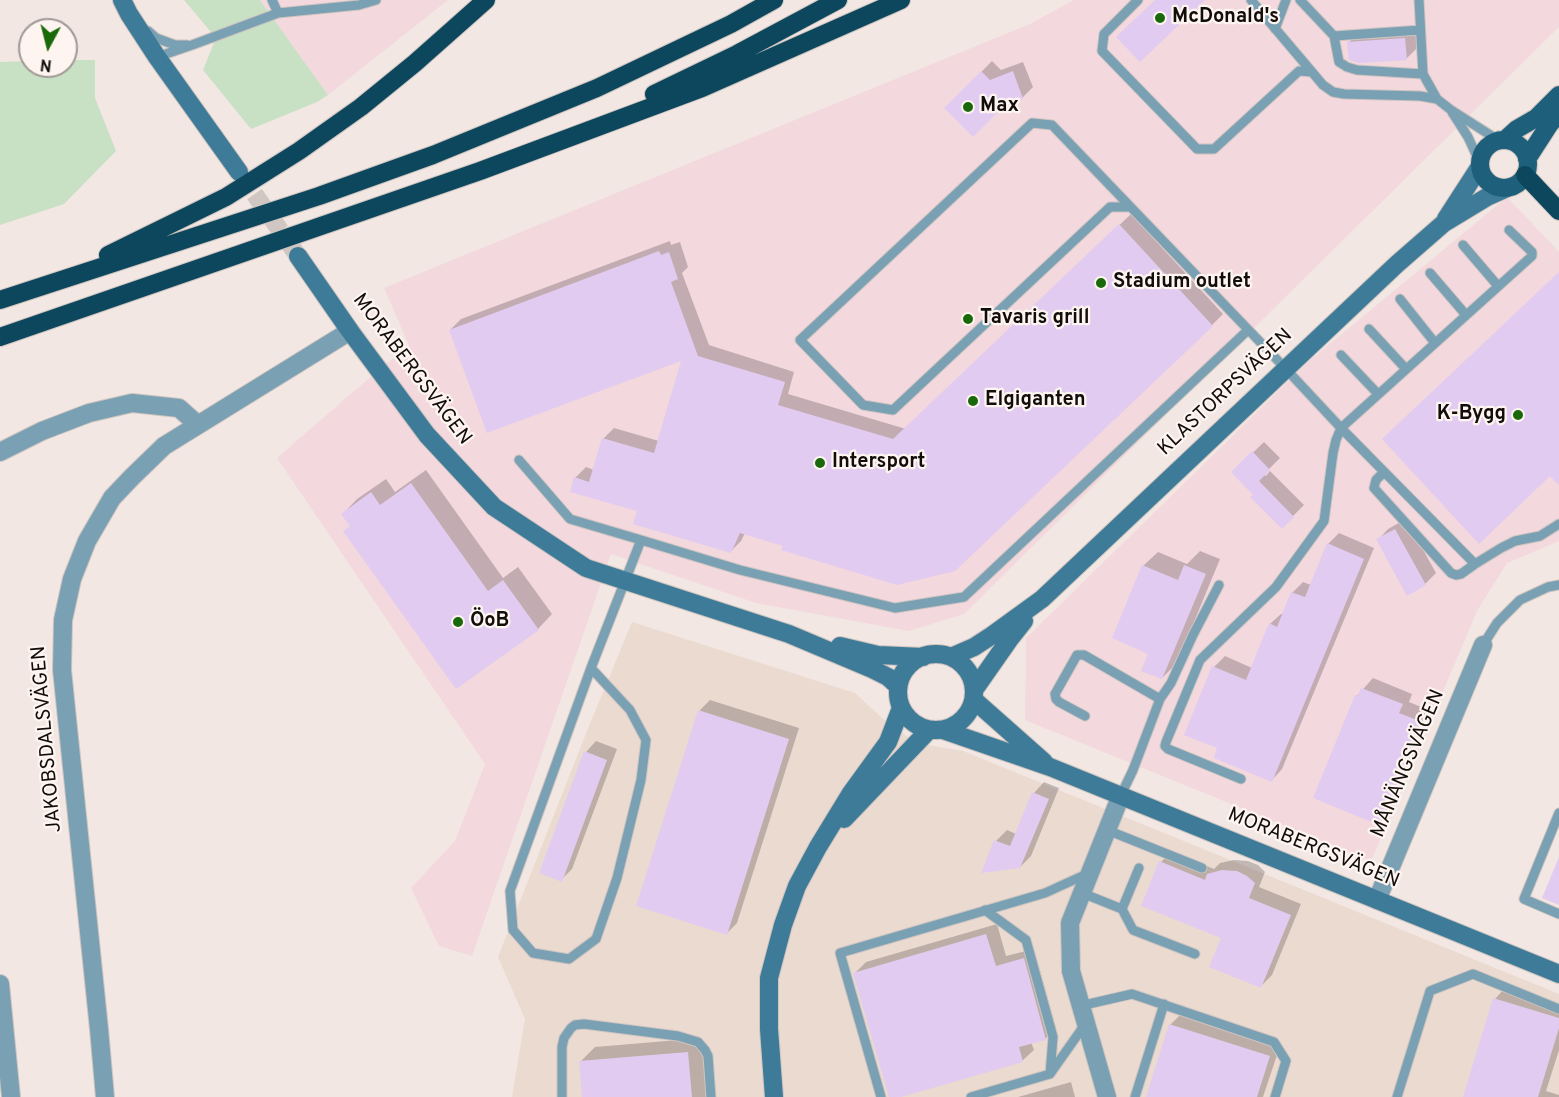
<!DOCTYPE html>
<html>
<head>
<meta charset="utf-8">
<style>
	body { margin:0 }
	#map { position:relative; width:1559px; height:1097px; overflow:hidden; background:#f2e7e2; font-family:Overpass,sans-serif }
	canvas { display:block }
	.north { position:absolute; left:18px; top:18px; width:60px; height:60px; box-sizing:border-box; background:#fef5f1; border:2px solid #9f9895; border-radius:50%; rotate:187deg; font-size:16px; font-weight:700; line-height:24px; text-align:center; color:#100d0b }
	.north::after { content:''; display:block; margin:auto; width:21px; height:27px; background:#19690a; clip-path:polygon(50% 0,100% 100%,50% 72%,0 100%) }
</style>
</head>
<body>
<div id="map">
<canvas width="1559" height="1097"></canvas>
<div class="north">N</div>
</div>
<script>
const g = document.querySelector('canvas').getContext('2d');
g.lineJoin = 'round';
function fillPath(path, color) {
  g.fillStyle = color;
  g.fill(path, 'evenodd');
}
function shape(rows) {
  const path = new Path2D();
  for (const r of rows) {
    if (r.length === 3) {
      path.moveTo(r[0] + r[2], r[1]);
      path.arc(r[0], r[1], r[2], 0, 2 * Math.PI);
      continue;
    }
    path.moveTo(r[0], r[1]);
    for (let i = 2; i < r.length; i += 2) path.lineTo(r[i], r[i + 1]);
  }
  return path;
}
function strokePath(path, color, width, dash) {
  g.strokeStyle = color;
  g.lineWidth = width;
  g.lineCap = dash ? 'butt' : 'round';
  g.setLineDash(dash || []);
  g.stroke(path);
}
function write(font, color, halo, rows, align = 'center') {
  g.font = font + ' Overpass,sans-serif';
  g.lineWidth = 4.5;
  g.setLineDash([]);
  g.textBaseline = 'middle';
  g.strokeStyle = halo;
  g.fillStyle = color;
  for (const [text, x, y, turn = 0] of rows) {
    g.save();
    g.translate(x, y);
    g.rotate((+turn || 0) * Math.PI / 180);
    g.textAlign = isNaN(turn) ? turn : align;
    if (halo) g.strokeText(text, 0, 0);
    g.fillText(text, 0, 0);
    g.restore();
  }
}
const commercial = shape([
	[260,0,448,0,328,95],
	[1074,0,1559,0,1559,27,964,614,909,631,756,603,611,554,472,956,439,946,411,888,455,841,485,764,277,458,346,398,409,345,384,288,1030,24],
	[1507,197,1559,252,1559,541,1507,563,1477,611,1371,861,1025,720,1026,638,1308,362]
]);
const built = shape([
	[632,622,855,693,883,719,916,743,963,751,1559,994,1559,1097,512,1097,525,1019,498,957,589,726]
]);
const green = shape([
	[184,0,260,0,328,95,317,102,251,129,203,70,216,38],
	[66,60,95,60,95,98,116,151,64,204,0,225,0,62,30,61,30,66,66,66]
]);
const shadow = shape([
	[1415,28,1417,48,1406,59,1349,42,1360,32],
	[992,61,1001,70,1023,62,1033,87,1022,98,946,108],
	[1131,214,1223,314,1212,325,785,545,745,533,741,541,730,552,639,510,575,478,586,467,594,470,603,439,614,428,659,441,684,358,450,330,461,319,670,241,671,245,680,242,688,267,682,273,709,345,794,372,788,394,906,429],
	[1264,442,1280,458,1264,474,1266,476,1270,471,1304,505,1282,527,1255,495,1233,472],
	[426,470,503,578,518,567,552,614,538,629,351,526,343,514,357,499,386,479,395,492],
	[1406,519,1436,573,1425,584,1378,540,1388,529],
	[1339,533,1374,548,1282,769,1272,780,1219,748,1214,667,1225,656,1252,668,1270,624,1281,614,1283,614,1292,593,1303,582,1311,585,1328,544],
	[1200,551,1220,559,1177,663,1162,678,1143,566,1158,552,1187,564],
	[1373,678,1412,694,1409,702,1431,711,1390,813,1379,823,1357,696],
	[710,700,799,728,737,923,726,934,699,711],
	[596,741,617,749,572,869,561,880,586,752],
	[1044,782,1059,788,1031,856,1020,867,996,841,1007,830,1016,834,1034,793],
	[1172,851,1214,869,1220,863,1234,860,1248,861,1258,865,1265,872,1259,887,1301,904,1272,975,1261,986,1161,862],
	[997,924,1006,956,1034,949,1056,1028,1045,1039,1031,1042,1034,1050,1023,1060,896,1097,891,1097,855,973,866,962],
	[1505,988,1559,1004,1559,1050,1546,1091,1559,1095,1559,1097,1465,1097,1495,999],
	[1181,1014,1280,1046,1263,1097,1147,1097,1170,1025],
	[702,1038,707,1097,583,1097,580,1062,595,1047],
	[1071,1082,1075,1097,1018,1097]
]);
const building = shape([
	[1155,0,1205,0,1140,62,1116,37],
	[1405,38,1407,60,1359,63,1349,60,1347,42],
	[981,71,990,80,1013,71,1023,99,1003,107,973,137,944,108],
	[1119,224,1213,326,955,571,897,585,781,550,783,546,740,533,731,553,633,524,637,511,570,492,574,477,589,482,602,438,654,453,681,361,487,433,449,330,659,251,661,255,669,252,678,279,671,282,698,356,785,382,778,405,893,439],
	[1559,272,1559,485,1550,476,1479,544,1382,439],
	[1252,451,1270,470,1259,481,1294,517,1282,529,1250,497,1253,495,1231,472],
	[411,483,488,591,503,580,539,630,456,689,343,531,350,526,341,514,371,492,380,505],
	[1395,529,1426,585,1407,596,1376,539],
	[1327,543,1364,559,1272,782,1214,758,1217,748,1184,735,1212,666,1246,680,1269,623,1277,627,1291,592,1305,597],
	[1142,565,1178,580,1184,565,1206,574,1162,679,1141,671,1148,654,1112,638],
	[1361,688,1403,704,1399,713,1422,722,1379,825,1313,798,1355,695,1358,696],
	[698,710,789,739,727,935,636,906],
	[584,751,607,760,562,882,539,873],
	[1032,792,1049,799,1020,868,981,873,994,840,1010,846],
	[1559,857,1559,905,1542,898],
	[1159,861,1205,880,1207,874,1222,870,1237,871,1247,876,1255,883,1249,898,1291,915,1261,988,1209,967,1221,938,1141,906],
	[986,934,996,966,1024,958,1046,1040,1019,1047,1023,1062,901,1097,889,1097,853,973],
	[1493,998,1559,1018,1559,1028,1538,1097,1463,1097],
	[1169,1024,1270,1056,1257,1097,1146,1097],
	[688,1052,692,1097,582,1097,579,1061]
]);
const secondaryTunnel = shape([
	[239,172,298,256]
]);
const lane = shape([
	[272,0,278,13],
	[1138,0,1104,34,1102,51,1197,149,1214,149,1299,71,1312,72],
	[1251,0,1323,85,1333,92,1344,94,1420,96,1437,99,1451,110,1498,140],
	[1300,0,1334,36,1420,30],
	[1419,0,1423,74,1437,99],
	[1275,29,1286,0],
	[148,31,156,38,175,45,187,45],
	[1334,36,1339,62,1347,67,1357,70,1423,74],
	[157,57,192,45,278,13,359,5,376,0],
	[1452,112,1468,137,1479,161],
	[1130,207,1110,207,893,410,863,405,800,340,1032,123,1052,125,1285,368,1341,428,1532,256,1532,252,1509,230],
	[1463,245,1498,286],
	[1430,273,1466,315],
	[1400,299,1435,343],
	[1369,329,1406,369],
	[1341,355,1378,394],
	[519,460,570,519,641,540],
	[1384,472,1376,480,1374,488,1451,573,1456,575,1461,574,1475,564],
	[1483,645,1497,623,1520,600,1548,587,1559,585],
	[591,668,630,710,646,740,641,780,617,878,596,939,569,959,533,953,513,930,510,891,591,668,641,540,740,570,895,608,964,597,1248,330],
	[1085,716,1059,702,1056,699,1055,694,1077,655,1084,655,1160,699],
	[1241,779,1168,749,1165,746,1166,742,1200,660,1276,587,1324,521,1333,453,1336,440,1341,428,1475,564,1501,548,1515,541,1540,536,1559,524],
	[1121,795,1133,770,1160,699,1171,683,1193,635,1219,585],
	[1559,813,1524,899,1559,914],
	[1107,830,1202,868],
	[1082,893,1122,909,1133,930,1195,954],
	[1122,909,1139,868],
	[985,910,1026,940,1053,1037,1050,1074],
	[1080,1006,1132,994,1274,1042,1286,1061,1275,1097],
	[562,1097,562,1047,564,1038,571,1028,575,1025,584,1024,678,1036,698,1042,705,1050,708,1056,711,1097],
	[881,1097,840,953,1045,893,1089,873],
	[971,1097,1050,1074,1086,1023],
	[1135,1097,1164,1004],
	[1397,1097,1430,991,1473,974,1559,1009]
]);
const street = shape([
	[0,452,42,431,89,413,132,403,179,408,198,425],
	[1377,900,1483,645],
	[0,984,11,1097],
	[105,1097,99,1029,62,670,63,620,72,579,87,541,112,498,132,477,164,446,350,331],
	[1107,1097,1071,971,1070,923,1121,795]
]);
const secondary = shape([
	[122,0,129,14,157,57,239,172],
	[1446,219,1479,168],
	[298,256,350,331,427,435,494,507,586,568,789,634,872,669,888,677,898,686],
	[840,646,878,655,923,657],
	[936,692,38],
	[951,657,974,647,991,636,1042,599,1397,264,1444,223,1487,197,1507,188],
	[974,690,1009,640,1024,621],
	[974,700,1044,762],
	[943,730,1050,767,1559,974],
	[844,819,929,730],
	[774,1097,769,1029,769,978,783,925,797,886,818,847,851,793,888,742,901,708]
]);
const primary = shape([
	[1506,139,1517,129,1536,118,1559,95],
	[1504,164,24],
	[1527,159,1549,125,1559,113]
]);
const highway = shape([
	[654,94,737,54,838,0],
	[1525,175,1559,211],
	[108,255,226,197,299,151,361,107,415,63,486,0],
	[0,300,319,196,433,155,597,88,731,24,774,0],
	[0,337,480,171,702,88,901,0]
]);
const markers = [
	[1160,18,6,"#19690a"],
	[968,107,6,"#19690a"],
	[1101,283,6,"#19690a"],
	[968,319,6,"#19690a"],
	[973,401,6,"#19690a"],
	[1518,415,6,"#19690a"],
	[820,463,6,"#19690a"],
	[458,622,6,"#19690a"]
];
const poiNames = [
	["McDonald's",1172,18],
	["Max",980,107],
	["Stadium outlet",1113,283],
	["Tavaris grill",980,319],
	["Elgiganten",985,401],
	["K-Bygg",1506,415,"right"],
	["Intersport",832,463],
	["ÖoB",470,622]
];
const streetNames = [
	["MORABERGSVÄGEN",411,370,53],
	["KLASTORPSVÄGEN",1226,393,-43],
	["JAKOBSDALSVÄGEN",48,739,-95],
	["MÅNÄNGSVÄGEN",1409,764,-67],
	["MORABERGSVÄGEN",1313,849,22]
];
fillPath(commercial, '#f3d8de');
fillPath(built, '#ebdad0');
fillPath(green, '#c8e0c4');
fillPath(shadow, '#0003');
fillPath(building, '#e1cbf0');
strokePath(secondaryTunnel, '#d0c6c2', 18, [18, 9]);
strokePath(lane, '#cec4c0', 11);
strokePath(street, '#cec4c0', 20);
strokePath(secondary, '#cec4c0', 20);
strokePath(primary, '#cec4c0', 20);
strokePath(highway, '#cec4c0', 20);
strokePath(lane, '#79a0b3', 9);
strokePath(street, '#79a0b3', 18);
strokePath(secondary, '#3d7b98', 18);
strokePath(primary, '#1e5f7b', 18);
strokePath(highway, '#0c475e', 18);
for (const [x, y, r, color] of markers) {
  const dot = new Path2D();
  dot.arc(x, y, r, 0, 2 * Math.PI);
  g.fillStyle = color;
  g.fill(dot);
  strokePath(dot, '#fef5f1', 2);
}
write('bold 20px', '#100d0b', '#fef5f1', poiNames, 'left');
write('20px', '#100d0b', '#fef5f1', streetNames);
</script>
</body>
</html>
